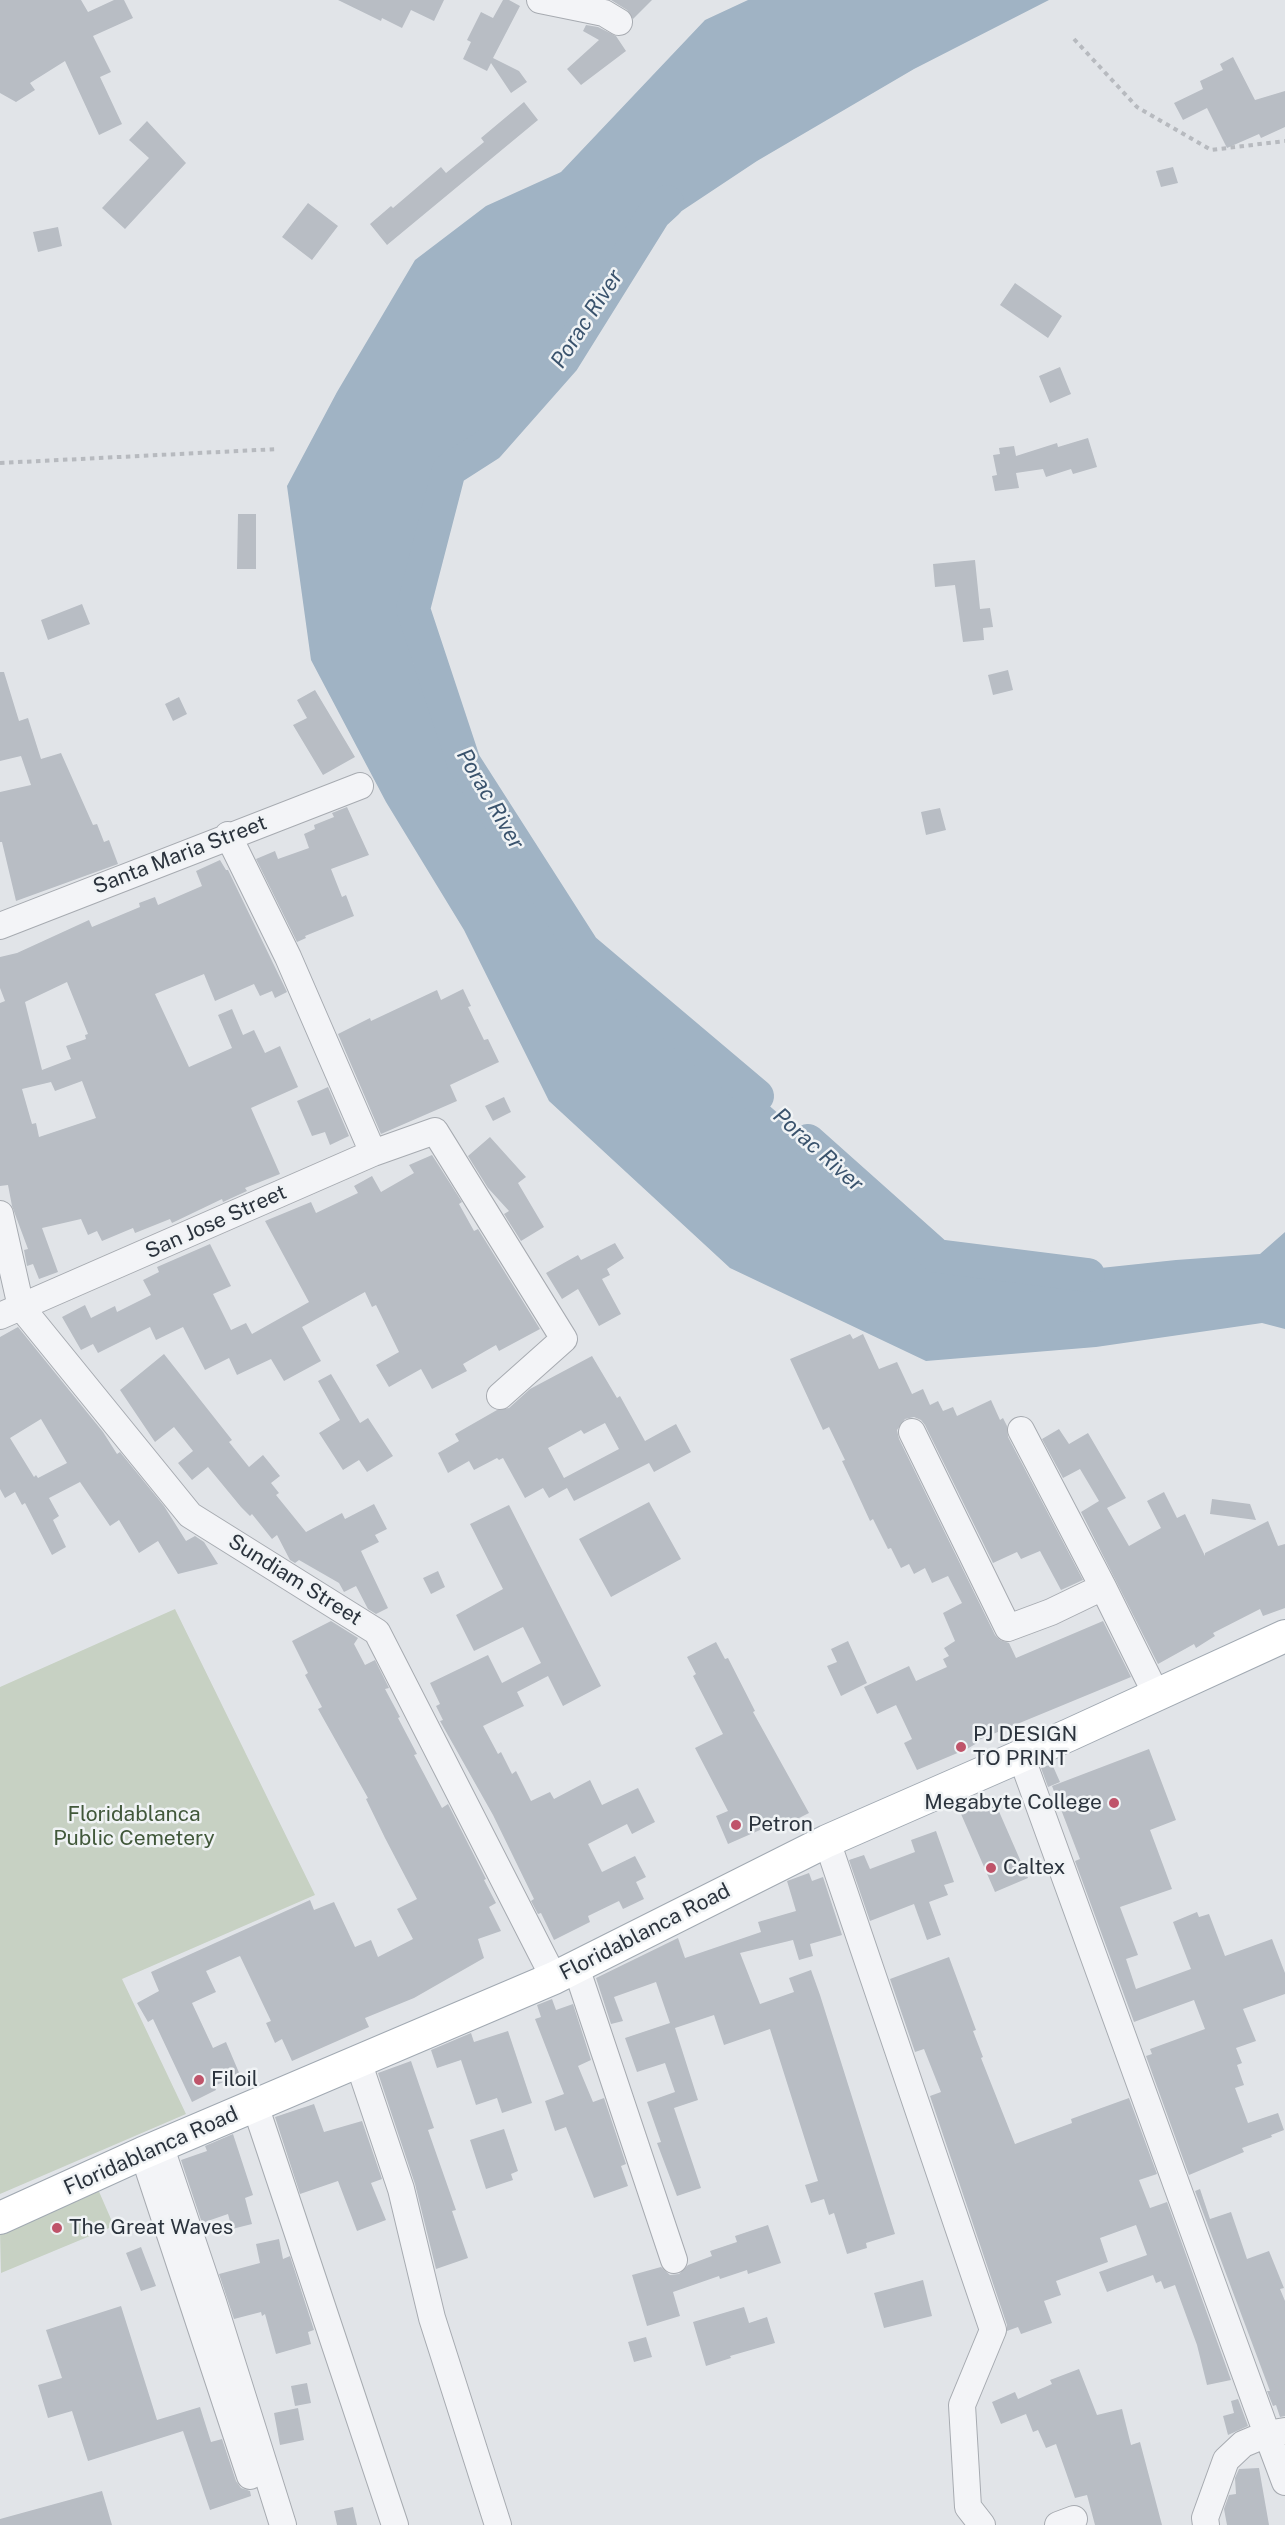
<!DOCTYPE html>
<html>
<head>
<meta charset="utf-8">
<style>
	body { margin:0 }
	canvas { display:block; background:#e1e4e8 }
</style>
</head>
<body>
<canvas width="1285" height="2525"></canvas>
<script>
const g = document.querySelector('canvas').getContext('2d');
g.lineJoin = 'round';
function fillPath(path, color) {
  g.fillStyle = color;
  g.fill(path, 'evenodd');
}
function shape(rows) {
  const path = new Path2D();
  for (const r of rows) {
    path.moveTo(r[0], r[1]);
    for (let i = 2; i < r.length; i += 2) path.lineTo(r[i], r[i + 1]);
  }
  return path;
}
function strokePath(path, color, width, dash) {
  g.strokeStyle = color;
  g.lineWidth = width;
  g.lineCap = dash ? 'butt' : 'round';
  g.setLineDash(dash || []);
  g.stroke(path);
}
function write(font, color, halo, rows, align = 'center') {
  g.font = font + ' "Public Sans",sans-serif';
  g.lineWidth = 5;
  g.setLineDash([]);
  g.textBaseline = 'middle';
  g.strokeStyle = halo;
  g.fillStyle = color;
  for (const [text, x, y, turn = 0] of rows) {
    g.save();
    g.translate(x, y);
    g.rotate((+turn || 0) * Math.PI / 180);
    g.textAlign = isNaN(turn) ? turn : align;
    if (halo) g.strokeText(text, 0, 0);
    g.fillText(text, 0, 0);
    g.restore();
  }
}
const green = shape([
	[175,1609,315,1895,122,1979,186,2114,0,2194,0,1687],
	[97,2187,114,2226,1,2273,0,2231]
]);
const water = shape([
	[748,0,1049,0,914,69,757,161,638,240,563,360,448,470,413,559,413,662,506,848,612,988,728,1070,810,1141,914,1238,994,1270,1091,1269,1176,1260,1260,1254,1285,1232,1285,1329,1262,1323,1096,1347,926,1361,730,1268,549,1101,464,930,386,802,311,660,287,486,337,392,415,260,486,206,561,172,705,20]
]);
const river = shape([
	[667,202,654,214,563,360,488,445,449,470,413,609,464,763,583,949,757,1096],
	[808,1141,937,1256,1088,1275]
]);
const building = shape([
	[0,0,81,0,88,12,114,0,124,0,133,18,93,36,111,72,100,77,122,124,99,135,65,61,30,83,35,90,16,102,0,93],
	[338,0,444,0,434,21,411,10,402,28,382,18,381,21],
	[503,0,509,0,520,6,493,58,519,71,527,82,511,93,491,63,487,71,463,59,471,42,467,40,481,12,493,18],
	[611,0,652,0,633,19,627,10],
	[586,25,598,27,616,36,626,51,581,85,567,69,599,40,583,31],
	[1233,57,1255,100,1285,91,1285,127,1261,138,1259,134,1227,148,1207,108,1183,120,1174,103,1203,89,1200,81,1223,70,1220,64],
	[524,102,538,120,387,245,370,224,391,206,393,208,441,167,446,173,484,142,481,138],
	[147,121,186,163,125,229,102,208,149,158,129,140],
	[1173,167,1178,183,1161,187,1156,171],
	[308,203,338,226,312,260,282,237],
	[58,227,62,246,38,252,33,232],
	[1015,283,1062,316,1048,338,1000,305],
	[1060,367,1071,394,1050,403,1039,376],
	[1088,438,1097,467,1073,474,1071,469,1046,477,1043,469,1016,473,1019,488,995,491,992,476,997,475,993,455,1000,454,999,448,1014,446,1016,456,1057,443,1058,447],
	[238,514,256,514,256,569,237,569],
	[975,560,980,609,990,608,993,627,983,628,984,640,963,642,955,585,935,587,933,564],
	[82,604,90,624,48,640,41,620],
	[1008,670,1013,690,993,695,988,675],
	[0,672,4,672,19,721,28,718,41,759,61,753,93,825,97,824,104,842,109,840,118,864,16,901,2,842,0,842,0,792,31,785,21,756,0,761],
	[315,690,355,757,323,775,293,725,307,718,297,700],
	[179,697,187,714,173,721,165,704],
	[347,807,369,855,331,869,342,897,346,895,354,916,305,936,306,938,297,942,256,859,275,851,278,859,309,848,304,834,315,829,314,825,334,817,332,813],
	[940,808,946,830,926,835,921,812],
	[220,860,226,870,228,870,287,992,275,998,272,991,260,996,254,984,215,1001,204,974,155,994,189,1067,232,1048,218,1015,232,1009,243,1035,254,1030,265,1053,280,1046,298,1087,251,1108,280,1174,245,1188,247,1191,223,1202,222,1199,172,1223,170,1219,135,1233,133,1228,102,1241,97,1231,88,1235,81,1219,42,1228,58,1272,39,1279,33,1264,27,1266,24,1250,28,1249,12,1206,8,1185,0,1186,0,1003,5,1001,0,988,0,957,17,953,89,920,92,927,140,907,139,903,155,897,158,905,202,886,196,871],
	[67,982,88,1034,85,1035,86,1039,66,1046,71,1059,42,1070,25,1002],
	[82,1081,96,1118,39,1137,36,1123,32,1124,22,1089,51,1082,55,1091],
	[463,989,471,1006,468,1007,484,1040,488,1039,499,1062,450,1085,457,1101,381,1134,338,1034,370,1018,371,1021,437,990,441,1000],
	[328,1087,349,1136,330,1145,325,1132,312,1136,297,1101],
	[504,1097,511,1112,493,1121,485,1106],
	[490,1137,526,1177,518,1183,544,1227,521,1241,504,1214,509,1211,488,1188,468,1156],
	[432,1155,462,1202,459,1204,474,1231,478,1229,540,1329,499,1351,496,1345,463,1364,467,1371,432,1389,421,1369,389,1387,376,1365,399,1352,376,1305,372,1307,365,1292,302,1327,321,1361,284,1381,271,1359,237,1375,229,1358,205,1370,183,1327,156,1340,150,1327,98,1353,93,1344,81,1350,62,1317,85,1305,91,1318,115,1306,117,1312,151,1295,143,1280,159,1272,157,1267,210,1244,231,1286,213,1294,231,1330,246,1323,252,1334,309,1302,265,1221,311,1202,316,1213,358,1193,354,1186,372,1176,381,1192,414,1173,409,1165],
	[615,1243,624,1258,607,1269,610,1275,602,1279,621,1314,599,1326,578,1289,562,1299,546,1273,578,1255,581,1260],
	[18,1327,103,1432,117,1454,120,1452,164,1506,186,1541,195,1536,204,1542,218,1564,178,1574,158,1541,139,1553,119,1520,110,1526,80,1482,49,1498,59,1516,53,1520,66,1547,52,1555,25,1503,22,1505,15,1492,5,1498,0,1489,0,1337],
	[41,1419,67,1463,38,1478,36,1475,34,1477,10,1438],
	[850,1334,853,1339,863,1334,879,1369,897,1362,912,1394,923,1389,930,1405,938,1401,943,1411,953,1407,957,1416,991,1400,1000,1420,1003,1418,1007,1426,1008,1437,1083,1580,1061,1590,1040,1551,1021,1559,1017,1552,993,1563,925,1425,921,1420,914,1417,905,1419,897,1430,899,1439,995,1635,1000,1640,1009,1643,1016,1658,1103,1621,1131,1677,976,1741,977,1743,967,1749,917,1770,904,1743,912,1739,896,1705,877,1714,864,1687,909,1666,916,1681,947,1667,943,1659,949,1656,944,1648,955,1641,943,1613,962,1603,948,1576,932,1583,925,1568,914,1574,909,1564,901,1568,891,1548,888,1549,873,1519,870,1521,852,1482,842,1461,845,1460,829,1427,823,1430,790,1359],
	[164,1354,232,1440,229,1442,249,1467,263,1455,280,1476,271,1483,279,1493,276,1495,306,1532,342,1513,345,1519,374,1504,387,1529,375,1535,379,1542,361,1551,388,1608,376,1614,368,1609,356,1586,344,1592,339,1583,299,1560,295,1563,290,1560,277,1535,272,1539,252,1514,250,1516,241,1507,208,1467,192,1480,178,1463,193,1451,174,1427,155,1442,120,1390],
	[592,1356,617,1398,620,1396,645,1441,676,1424,691,1452,654,1472,649,1463,574,1501,567,1488,549,1498,543,1488,525,1498,503,1458,499,1460,497,1458,474,1470,469,1461,448,1473,438,1453,459,1441,455,1434,497,1410,509,1408,530,1389],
	[605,1423,619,1449,564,1478,548,1448,581,1430,584,1434],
	[331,1374,360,1423,368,1418,393,1456,367,1472,359,1460,343,1470,319,1433,340,1420,318,1381],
	[1059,1429,1069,1444,1088,1433,1126,1498,1107,1508,1129,1546,1161,1528,1147,1501,1164,1492,1177,1518,1185,1514,1205,1556,1205,1553,1268,1521,1278,1546,1285,1544,1285,1608,1263,1616,1260,1609,1213,1633,1215,1636,1196,1648,1194,1644,1158,1664,1081,1512,1099,1501,1080,1469,1063,1478,1042,1439],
	[1212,1499,1250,1504,1256,1520,1210,1514],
	[649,1502,681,1559,611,1597,579,1539],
	[509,1505,601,1686,563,1706,548,1676,517,1692,524,1706,483,1726,498,1754,501,1752,512,1774,516,1771,531,1801,550,1792,554,1799,590,1780,602,1805,638,1788,655,1822,632,1834,627,1824,588,1844,602,1872,635,1856,646,1877,636,1882,644,1899,623,1909,619,1901,588,1916,590,1922,554,1940,541,1913,538,1914,531,1901,534,1899,493,1815,440,1721,443,1720,436,1706,440,1704,430,1683,488,1655,502,1683,541,1663,523,1627,474,1651,456,1615,503,1589,470,1524],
	[438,1571,445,1587,431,1594,423,1578],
	[331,1621,358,1638,354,1644,365,1665,375,1660,389,1688,385,1689,400,1717,398,1718,417,1754,414,1755,442,1808,448,1804,486,1879,484,1880,496,1903,489,1907,501,1931,478,1939,484,1958,414,1998,365,2018,369,2027,292,2061,282,2039,275,2043,266,2023,271,2021,240,1956,206,1971,216,1992,192,2003,213,2048,226,2042,240,2075,214,2086,216,2090,192,2102,153,2019,148,2022,137,2003,159,1991,151,1972,310,1900,314,1910,334,1902,355,1947,371,1940,378,1957,413,1939,397,1909,417,1899,385,1838,366,1799,368,1798,318,1709,322,1707,305,1675,308,1673,292,1641],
	[848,1641,867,1683,841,1696,827,1666,837,1662,831,1649],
	[716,1642,725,1659,728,1658,755,1711,753,1712,809,1813,779,1828,776,1823,728,1844,716,1816,728,1811,695,1748,723,1734,693,1676,696,1674,687,1657],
	[1149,1749,1176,1820,1150,1830,1172,1889,1120,1907,1138,1955,1126,1959,1136,1989,1191,1969,1173,1922,1197,1912,1199,1917,1209,1914,1225,1956,1272,1939,1285,1973,1285,1994,1243,2009,1256,2041,1236,2048,1242,2063,1237,2065,1244,2085,1235,2088,1248,2123,1278,2113,1284,2130,1271,2135,1272,2137,1242,2148,1244,2152,1189,2175,1146,2056,1152,2054,1150,2049,1205,2029,1194,2000,1134,2022,1075,1861,1080,1859,1052,1786],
	[1052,1764,1060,1782,1048,1787,1041,1768],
	[994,1800,1028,1878,995,1892,961,1814],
	[936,1831,954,1882,944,1885,948,1895,929,1902,941,1935,927,1940,914,1904,870,1921,849,1860,864,1855,870,1869,878,1866,915,1852,911,1840],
	[809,1873,812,1881,823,1877,842,1935,810,1944,813,1956,799,1960,793,1940,740,1953,760,2004,794,1992,789,1978,811,1970,820,1995,895,2234,866,2243,867,2248,847,2254,834,2213,829,2215,824,2199,811,2203,805,2185,818,2181,770,2029,724,2045,714,2015,675,2028,698,2100,674,2108,701,2188,677,2196,657,2143,661,2142,647,2102,675,2092,665,2063,637,2072,625,2038,670,2023,656,1982,614,1997,623,2021,611,2024,596,1978,678,1938,685,1958,761,1932,758,1922,796,1911,787,1881],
	[949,1957,976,2030,973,2031,983,2057,981,2058,1015,2144,1072,2123,1071,2119,1129,2098,1157,2174,1139,2180,1150,2208,1167,2202,1231,2380,1207,2385,1197,2345,1175,2285,1164,2289,1161,2281,1156,2283,1153,2275,1107,2292,1099,2272,1147,2255,1136,2225,1100,2238,1108,2262,1056,2281,1061,2295,1044,2301,1052,2323,1021,2334,1018,2327,1007,2331,1007,2325,930,2096,941,2092,924,2049,915,2052,890,1979],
	[552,1999,556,2010,573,2004,591,2060,578,2066,593,2102,604,2098,626,2164,621,2166,628,2186,594,2198,566,2127,555,2131,545,2101,564,2094,535,2019,541,2017,537,2005],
	[508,2031,532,2103,502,2113,497,2098,476,2105,461,2060,437,2068,431,2050,471,2033,474,2042],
	[411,2061,434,2128,428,2130,456,2210,452,2211,468,2258,436,2269,415,2184,378,2073],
	[314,2104,324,2132,362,2121,382,2179,371,2183,386,2220,357,2231,338,2181,300,2194,275,2117],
	[504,2129,518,2171,511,2174,513,2180,486,2189,470,2140],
	[233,2134,253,2195,245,2198,252,2224,232,2229,228,2214,202,2223,181,2160,207,2151,205,2146],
	[1200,2189,1210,2219,1231,2212,1247,2259,1269,2251,1284,2288,1280,2289,1285,2301,1285,2416,1280,2417,1276,2405,1273,2406,1267,2391,1270,2391,1195,2191],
	[768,2225,781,2263,748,2274,747,2270,720,2279,719,2276,673,2292,680,2316,647,2326,632,2275,661,2267,670,2275,679,2274,688,2265,712,2256,710,2251,737,2242,735,2236],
	[279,2239,283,2259,290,2256,314,2330,308,2332,311,2344,276,2354,265,2314,262,2316,261,2312,234,2319,219,2274,260,2263,256,2244],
	[141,2247,156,2286,141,2291,126,2253],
	[923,2280,932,2316,884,2328,874,2293],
	[121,2306,157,2420,200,2407,211,2442,222,2439,236,2481,241,2488,250,2491,251,2496,210,2510,183,2431,88,2461,72,2411,48,2418,38,2385,62,2378,46,2330],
	[744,2307,749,2323,767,2317,775,2343,730,2356,731,2358,706,2366,693,2322],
	[646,2337,652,2357,634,2362,628,2342],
	[1079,2369,1097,2415,1122,2409,1131,2445,1140,2442,1162,2525,1095,2525,1087,2495,1075,2498,1056,2444,1046,2448,1038,2430,1033,2432,1026,2414,1001,2424,992,2402,1015,2392,1018,2399,1052,2384,1050,2380],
	[307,2383,311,2403,295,2406,291,2386],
	[1238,2399,1248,2426,1228,2435,1223,2416,1234,2413,1231,2401],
	[298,2408,304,2440,280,2445,274,2413],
	[1259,2468,1269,2525,1227,2525,1224,2509,1229,2495,1236,2494,1235,2478,1239,2469],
	[102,2491,112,2525,0,2525,0,2519],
	[353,2507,357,2525,337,2525,334,2511]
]);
const path = shape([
	[1074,39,1137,107,1211,150,1285,141],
	[0,463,278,449]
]);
const minor = shape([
	[540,0,604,13,619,22],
	[228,835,288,957,373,1153],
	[0,926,360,786],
	[0,1214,21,1307,190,1515,377,1632,554,1978],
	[0,1316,373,1153,435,1131,564,1339,500,1396],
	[1021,1430,1103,1587,1157,1696],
	[912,1432,1008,1628,1051,1612,1103,1587],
	[1021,1756,1267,2434,1285,2431],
	[827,1841,993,2330,962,2405,968,2507,982,2525],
	[576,1967,674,2260],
	[358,2061,401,2189,432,2318,498,2525],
	[255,2105,395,2525],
	[160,2145,213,2302,283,2525],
	[143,2153,250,2476],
	[1058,2525,1074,2519],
	[1206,2525,1205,2518,1226,2460,1243,2444,1267,2434,1285,2482]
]);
const major = shape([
	[0,2218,143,2153,554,1978,827,1841,1069,1735,1285,1636]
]);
const markers = [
	[961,1747,6,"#bf546a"],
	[1114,1803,6,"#bf546a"],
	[736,1825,6,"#bf546a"],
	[991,1868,6,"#bf546a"],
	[199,2080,6,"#bf546a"],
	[57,2228,6,"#bf546a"]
];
const streetNames = [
	["Santa Maria Street",180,855,-21],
	["San Jose Street",216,1222,-24],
	["Sundiam Street",295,1580,32],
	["Floridablanca Road",645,1932,-27],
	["Floridablanca Road",151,2151,-24]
];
const poiNames = [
	["PJ DESIGN",973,1735],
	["TO PRINT",973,1759],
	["Megabyte College",1102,1803,"right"],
	["Petron",748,1825],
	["Caltex",1003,1868],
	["Filoil",211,2080],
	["The Great Waves",69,2228]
];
const parkNames = [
	["Floridablanca",134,1815],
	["Public Cemetery",134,1839]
];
const waterNames = [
	["Porac River",587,319,-57],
	["Porac River",490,799,60],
	["Porac River",818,1150,42]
];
fillPath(green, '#c7d1c3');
fillPath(water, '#a0b3c4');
strokePath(river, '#a0b3c4', 34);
fillPath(building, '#b8bdc4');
strokePath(minor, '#a7abb1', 28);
strokePath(major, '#a1a9b2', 34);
strokePath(path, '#b7babf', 4, [4.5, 4.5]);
strokePath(minor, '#f3f4f7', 26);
strokePath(major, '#fff', 32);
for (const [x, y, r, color] of markers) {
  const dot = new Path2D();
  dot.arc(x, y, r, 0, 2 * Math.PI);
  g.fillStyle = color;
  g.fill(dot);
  strokePath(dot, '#f0f3f5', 2);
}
write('21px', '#2b333d', '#f0f3f5', streetNames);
write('21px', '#2b333d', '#f0f3f5', poiNames, 'left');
write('21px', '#41583a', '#f0f3f5', parkNames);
write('italic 22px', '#3a536d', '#f0f3f5', waterNames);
</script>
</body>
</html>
